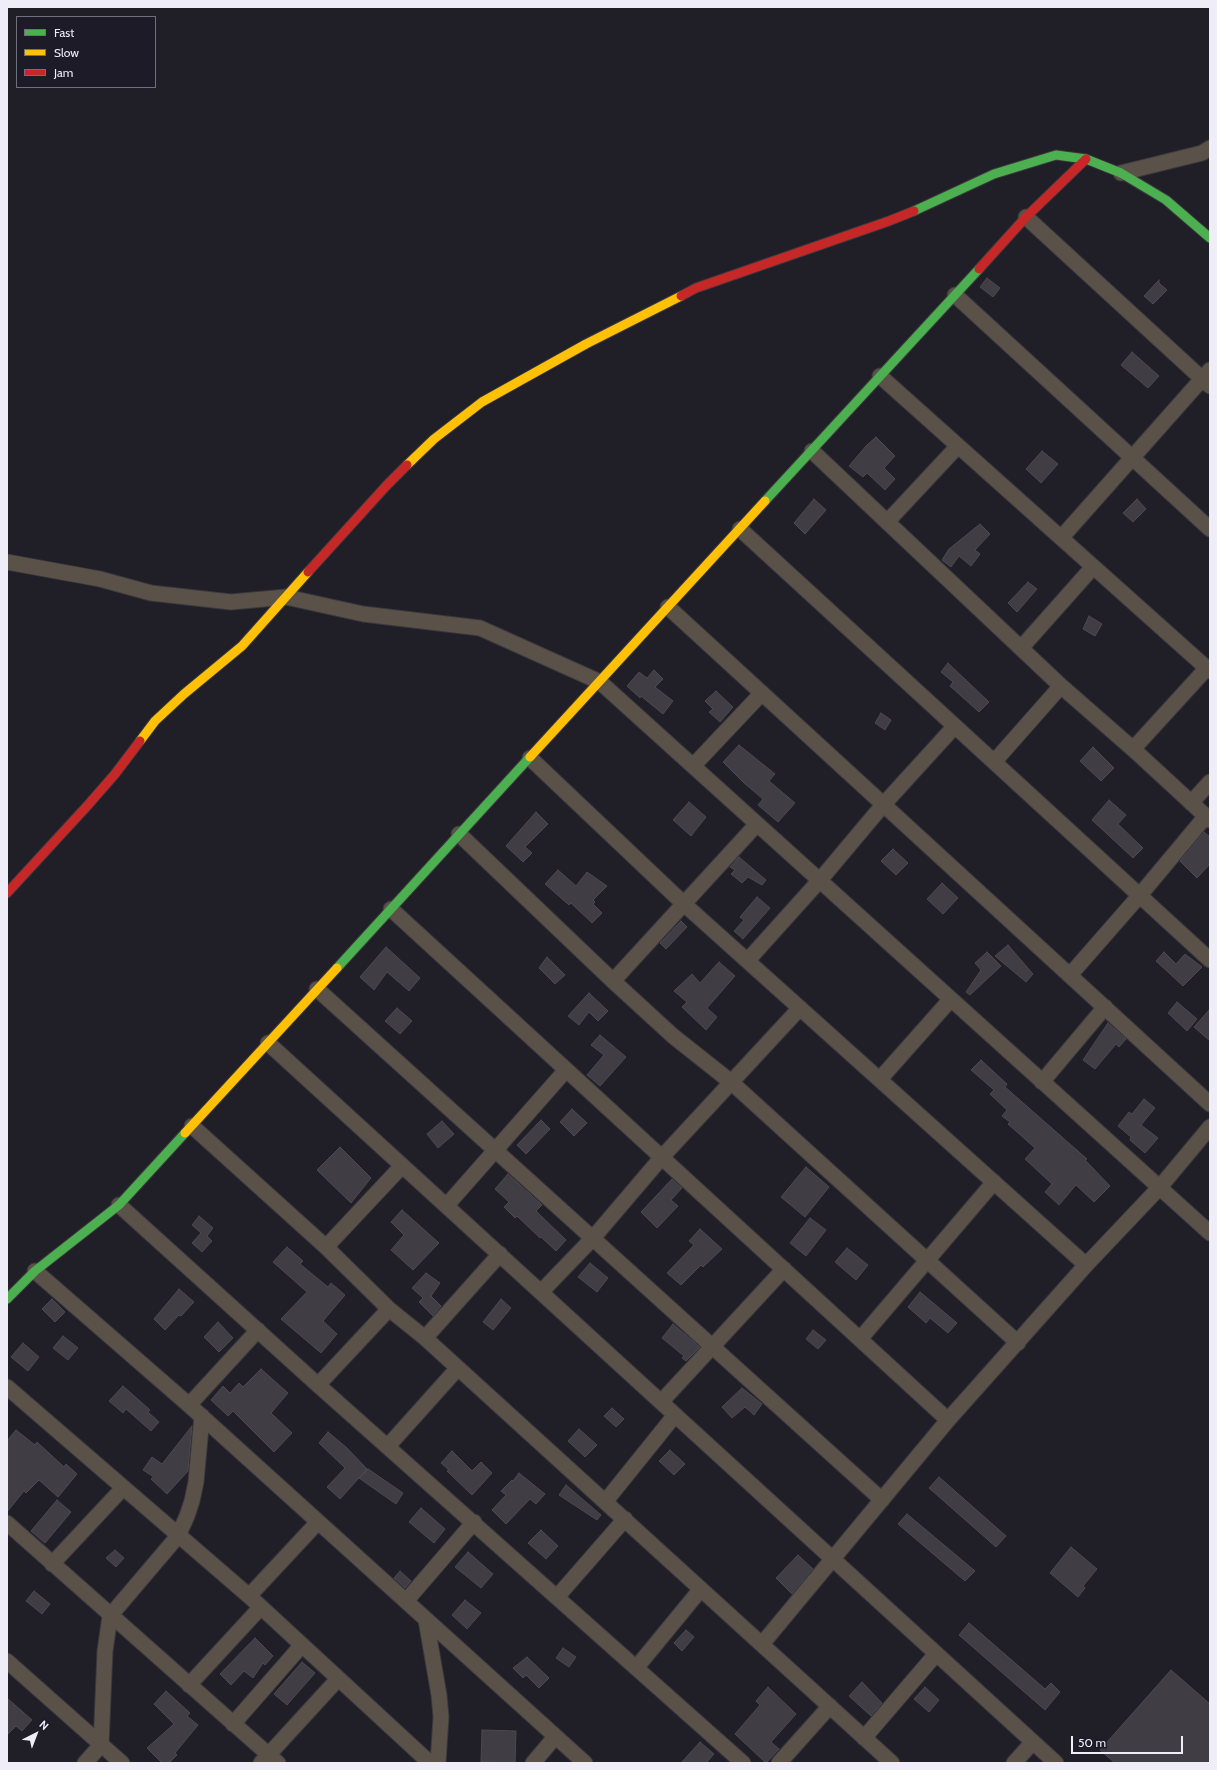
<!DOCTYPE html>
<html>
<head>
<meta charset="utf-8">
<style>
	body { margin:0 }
	#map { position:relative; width:1217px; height:1770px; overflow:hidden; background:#201e26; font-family:Cabin,sans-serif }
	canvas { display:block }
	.frame { position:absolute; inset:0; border:8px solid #efedf8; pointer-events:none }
	.legend { position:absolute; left:16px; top:16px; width:140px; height:72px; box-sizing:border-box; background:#1e1b29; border:1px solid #726f7c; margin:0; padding:5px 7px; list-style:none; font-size:12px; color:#efedf8 }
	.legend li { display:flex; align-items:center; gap:8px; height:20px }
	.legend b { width:20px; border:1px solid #726f7c }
	.north { position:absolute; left:16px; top:1714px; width:40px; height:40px; -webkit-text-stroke:3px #1e1b29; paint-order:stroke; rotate:42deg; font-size:11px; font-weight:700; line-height:16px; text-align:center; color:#efedf8 }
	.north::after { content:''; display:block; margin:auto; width:14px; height:18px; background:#efedf8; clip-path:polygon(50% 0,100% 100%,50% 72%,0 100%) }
	.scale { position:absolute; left:1071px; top:1736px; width:112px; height:18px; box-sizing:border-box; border:2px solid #efedf8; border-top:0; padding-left:5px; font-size:12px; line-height:14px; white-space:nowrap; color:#efedf8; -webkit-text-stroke:3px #1e1b29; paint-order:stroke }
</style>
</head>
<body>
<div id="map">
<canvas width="1217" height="1770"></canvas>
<div class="frame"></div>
<ul class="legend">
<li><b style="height:5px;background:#4caf50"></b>Fast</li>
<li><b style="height:5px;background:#ffc107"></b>Slow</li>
<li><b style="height:5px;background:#c62828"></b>Jam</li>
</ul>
<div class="north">N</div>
<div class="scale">50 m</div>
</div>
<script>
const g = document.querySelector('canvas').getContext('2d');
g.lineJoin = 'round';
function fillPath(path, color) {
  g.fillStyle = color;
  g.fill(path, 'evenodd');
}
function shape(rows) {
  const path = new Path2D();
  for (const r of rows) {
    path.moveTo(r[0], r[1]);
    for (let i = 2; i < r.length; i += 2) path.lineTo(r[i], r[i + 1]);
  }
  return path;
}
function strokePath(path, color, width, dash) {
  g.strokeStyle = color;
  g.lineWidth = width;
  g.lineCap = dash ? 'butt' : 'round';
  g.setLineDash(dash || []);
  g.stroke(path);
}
const building = shape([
	[987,278,1000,288,993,297,980,287,987,278],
	[1159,280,1159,283,1167,290,1153,304,1144,296,1159,280],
	[1132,352,1159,376,1148,388,1121,365,1132,352],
	[876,437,895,456,884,468,895,479,885,490,867,473,863,477,849,466,866,446,876,437],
	[1042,451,1058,464,1041,483,1026,469,1042,451],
	[814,499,826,510,805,534,794,523,814,499],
	[1137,499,1146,509,1133,522,1123,513,1137,499],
	[980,524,990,534,975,550,980,554,971,566,959,556,951,567,942,560,949,549,980,524],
	[1028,582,1037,589,1017,612,1008,603,1028,582],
	[1089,616,1102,624,1095,636,1083,629,1089,616],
	[948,663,989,702,979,712,950,686,953,682,941,672,948,663],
	[654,670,663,679,655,687,673,701,663,714,641,696,640,698,627,686,639,672,647,678,654,670],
	[716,691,733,707,720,722,709,712,713,709,705,701,716,691],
	[881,713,891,720,885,730,875,723,881,713],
	[739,745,775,774,769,781,795,803,778,822,758,805,763,799,744,783,723,762,739,745],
	[1093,747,1114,768,1101,781,1080,761,1093,747],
	[1109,800,1126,815,1118,824,1143,848,1133,858,1092,820,1109,800],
	[689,802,706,817,691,836,673,820,689,802],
	[536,812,548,824,525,847,532,853,523,862,506,846,536,812],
	[1204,832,1210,837,1210,864,1197,878,1180,861,1204,832],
	[893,849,908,863,896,875,881,861,893,849],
	[739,857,766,880,762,885,748,877,742,883,731,874,735,870,730,867,739,857],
	[558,870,576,886,587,872,607,886,593,900,595,902,593,904,602,913,592,923,571,903,569,905,545,884,558,870],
	[942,883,958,898,943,914,927,899,942,883],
	[757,897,770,908,743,939,734,931,744,920,740,917,757,897],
	[681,921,687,927,666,949,660,943,681,921],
	[1008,945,1033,974,1026,982,995,956,1008,945],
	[386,947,420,978,409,991,387,972,374,990,360,977,386,947],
	[987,952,1001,966,970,995,966,992,981,970,975,963,987,952],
	[1164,952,1176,964,1185,954,1202,967,1183,986,1156,961,1164,952],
	[547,957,565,975,555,984,539,968,547,957],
	[719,962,735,976,707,1008,717,1017,706,1030,682,1007,687,1002,674,991,692,974,700,983,719,962],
	[589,993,608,1011,598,1021,589,1012,579,1025,568,1016,589,993],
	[1177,1002,1197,1019,1187,1031,1168,1013,1177,1002],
	[397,1008,412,1021,400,1034,385,1021,397,1008],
	[1210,1009,1210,1041,1194,1027,1210,1009],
	[1108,1023,1126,1039,1119,1047,1116,1044,1095,1069,1083,1060,1108,1023],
	[600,1035,626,1057,600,1086,587,1075,604,1055,591,1045,600,1035],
	[981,1060,1007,1084,1005,1087,1087,1159,1085,1160,1110,1186,1094,1202,1076,1185,1059,1205,1045,1192,1052,1184,1025,1159,1035,1148,1008,1124,1010,1122,1002,1116,1007,1110,990,1094,994,1090,971,1070,981,1060],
	[1144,1099,1155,1108,1141,1125,1158,1138,1145,1153,1130,1140,1131,1137,1118,1126,1129,1112,1132,1114,1144,1099],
	[572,1109,587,1123,574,1136,560,1122,572,1109],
	[541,1120,550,1129,526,1154,517,1145,541,1120],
	[442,1121,454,1134,438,1148,427,1134,442,1121],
	[340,1147,371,1178,351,1203,317,1170,340,1147],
	[806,1167,829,1187,805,1217,781,1197,806,1167],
	[508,1174,542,1205,536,1211,566,1240,556,1251,541,1237,540,1238,517,1216,515,1218,504,1207,509,1202,495,1189,508,1174],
	[672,1179,682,1188,671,1200,678,1206,657,1228,641,1212,672,1179],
	[402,1210,439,1243,413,1270,391,1250,404,1235,391,1222,402,1210],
	[199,1216,213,1228,207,1236,212,1241,202,1252,192,1243,201,1233,192,1225,199,1216],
	[810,1218,826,1230,806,1256,790,1243,810,1218],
	[700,1229,722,1249,703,1267,701,1265,681,1285,667,1273,694,1245,689,1241,700,1229],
	[287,1247,303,1261,300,1264,328,1287,331,1283,345,1295,323,1321,337,1334,321,1353,281,1319,307,1292,273,1262,287,1247],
	[847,1248,868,1265,856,1280,835,1262,847,1248],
	[590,1263,608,1278,597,1292,578,1277,590,1263],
	[426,1273,440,1283,431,1296,441,1306,433,1316,419,1302,423,1298,412,1288,426,1273],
	[179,1289,194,1302,181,1316,179,1315,165,1330,154,1319,179,1289],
	[920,1292,957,1323,948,1333,930,1318,926,1323,908,1307,920,1292],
	[52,1299,65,1312,55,1322,42,1309,52,1299],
	[501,1299,511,1308,493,1330,483,1322,501,1299],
	[218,1322,233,1338,219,1352,204,1337,218,1322],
	[673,1324,700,1347,686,1361,682,1358,684,1356,662,1338,673,1324],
	[813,1330,826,1340,818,1349,806,1339,813,1330],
	[63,1336,78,1348,68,1360,53,1348,63,1336],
	[23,1343,39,1357,28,1371,11,1357,23,1343],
	[261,1369,288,1393,271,1413,292,1433,274,1452,233,1411,228,1416,211,1400,223,1386,230,1393,239,1383,243,1387,261,1369],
	[123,1386,150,1410,148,1412,159,1422,151,1431,126,1409,123,1413,109,1401,123,1386],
	[742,1388,762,1404,754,1415,745,1407,732,1418,722,1407,742,1388],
	[612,1408,624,1419,616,1427,604,1416,612,1408],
	[192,1426,188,1471,167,1494,151,1479,154,1477,143,1470,152,1457,162,1464,192,1426],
	[579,1429,597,1445,585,1457,568,1441,579,1429],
	[16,1430,35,1445,37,1442,64,1467,66,1464,77,1474,58,1497,39,1480,26,1493,24,1491,7,1512,7,1441,16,1430],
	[328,1432,347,1448,367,1469,340,1499,327,1487,345,1468,319,1443,328,1432],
	[670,1450,685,1464,674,1475,659,1461,670,1450],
	[452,1451,472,1471,481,1462,492,1473,472,1495,447,1471,449,1470,441,1463,452,1451],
	[368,1469,403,1493,396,1504,359,1478,368,1469],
	[519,1473,545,1494,536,1504,530,1499,506,1524,492,1510,506,1495,501,1491,512,1480,513,1481,519,1473],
	[939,1477,1006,1536,996,1547,929,1488,939,1477],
	[566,1485,601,1515,597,1520,559,1495,566,1485],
	[57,1500,71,1512,45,1543,31,1531,57,1500],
	[421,1508,445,1529,434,1543,409,1522,421,1508],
	[907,1514,975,1571,965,1581,898,1524,907,1514],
	[541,1530,558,1546,546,1559,528,1543,541,1530],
	[1071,1547,1097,1569,1083,1586,1085,1588,1078,1597,1050,1573,1071,1547],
	[115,1550,124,1558,116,1567,106,1558,115,1550],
	[468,1552,493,1574,481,1588,455,1567,468,1552],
	[798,1555,813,1569,792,1594,776,1578,798,1555],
	[400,1571,411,1581,405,1588,394,1578,400,1571],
	[34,1591,50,1604,42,1614,26,1601,34,1591],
	[465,1600,481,1613,467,1629,452,1615,465,1600],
	[969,1623,1045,1689,1051,1683,1060,1692,1045,1710,959,1635,969,1623],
	[686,1630,694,1637,682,1651,674,1643,686,1630],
	[255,1638,273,1656,265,1665,263,1663,253,1678,244,1671,231,1685,220,1674,255,1638],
	[563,1648,576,1657,569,1667,556,1658,563,1648],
	[527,1657,549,1678,539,1688,526,1675,523,1678,513,1668,527,1657],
	[302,1662,315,1673,287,1705,274,1694,302,1662],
	[1171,1670,1210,1704,1210,1763,1115,1763,1100,1750,1171,1670],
	[862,1682,882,1703,871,1716,849,1696,862,1682],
	[768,1687,796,1714,771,1742,779,1749,766,1763,735,1734,760,1705,756,1701,768,1687],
	[925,1687,939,1700,929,1712,914,1699,925,1687],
	[166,1691,190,1713,187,1716,198,1725,175,1753,177,1755,169,1763,162,1763,147,1748,174,1724,154,1704,166,1691],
	[7,1698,32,1720,22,1731,16,1726,7,1735,7,1698],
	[482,1730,516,1731,515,1763,481,1762,482,1730],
	[700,1742,714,1754,706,1763,681,1763,700,1742]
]);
const street = shape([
	[1121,173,1202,153,1210,148],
	[1026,217,1210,386],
	[955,295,1210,529],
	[880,376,1210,671],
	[812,451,1061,686,1133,749,1210,820],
	[887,522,958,446],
	[740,529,1210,960],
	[1061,538,1210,370],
	[7,562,100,579,151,593,231,602,286,597,363,614,480,628,600,682,1210,1233],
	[668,607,1210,1104],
	[1021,648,1093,567],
	[1133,749,1207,668],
	[530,758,684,904,1086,1265],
	[994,762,1061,686],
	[693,766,762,693],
	[1191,803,1210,782],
	[459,834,613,981,673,1036,731,1082,1018,1343],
	[391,909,948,1420],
	[748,960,820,880,883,805,955,726],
	[1070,975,1140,895,1206,816],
	[613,981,757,824],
	[317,989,882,1500],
	[268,1043,1056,1763],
	[880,1079,951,999],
	[1042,1082,1105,1007],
	[192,1126,326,1247,389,1309,425,1338,892,1763],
	[119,1205,318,1385,743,1763],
	[447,1205,566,1070],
	[326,1247,402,1166],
	[35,1271,189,1405,585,1763],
	[541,1292,593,1238,662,1157,800,1008],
	[425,1338,500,1254],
	[860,1339,994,1182],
	[318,1385,389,1309],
	[7,1387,249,1596,430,1763],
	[661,1402,784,1269],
	[189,1405,258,1330],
	[388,1446,458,1368],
	[605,1502,675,1415],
	[7,1523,278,1763],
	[52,1564,123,1488],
	[249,1596,318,1522],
	[557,1597,625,1519],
	[406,1601,474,1522],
	[426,1620,439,1695,441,1717,438,1763],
	[762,1644,948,1420,1086,1265,1160,1187,1210,1127],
	[7,1661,122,1763],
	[636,1668,701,1589],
	[189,1685,261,1607],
	[233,1724,302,1645],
	[864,1738,936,1654],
	[85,1763,101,1745,105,1651,110,1616,178,1536,187,1516,192,1501,196,1482,202,1416],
	[261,1763,338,1679],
	[533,1763,555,1737],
	[779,1763,830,1706],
	[1014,1763,1032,1743]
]);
const fast = shape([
	[914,211,994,174,1056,155,1086,159,1121,173,1166,200,1210,238],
	[765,501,979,269],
	[337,968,530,757],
	[7,1299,35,1271,119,1205,185,1133]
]);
const slow = shape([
	[407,465,434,439,482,402,586,344,681,296],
	[140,741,155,721,184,694,242,646,308,572],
	[530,757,765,501],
	[185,1133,337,968]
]);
const jam = shape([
	[979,269,1026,217,1086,159],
	[681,296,696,288,889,221,914,211],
	[308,572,387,485,407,465],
	[7,893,88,805,115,774,140,741]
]);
fillPath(building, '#403e44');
strokePath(building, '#4c4a51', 1);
strokePath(street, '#3a383e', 17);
strokePath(fast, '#3a383e', 11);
strokePath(slow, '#3a383e', 11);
strokePath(jam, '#3a383e', 11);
strokePath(street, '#5a5249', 15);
strokePath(fast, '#4caf50', 9);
strokePath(slow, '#ffc107', 9);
strokePath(jam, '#c62828', 9);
</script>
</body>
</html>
